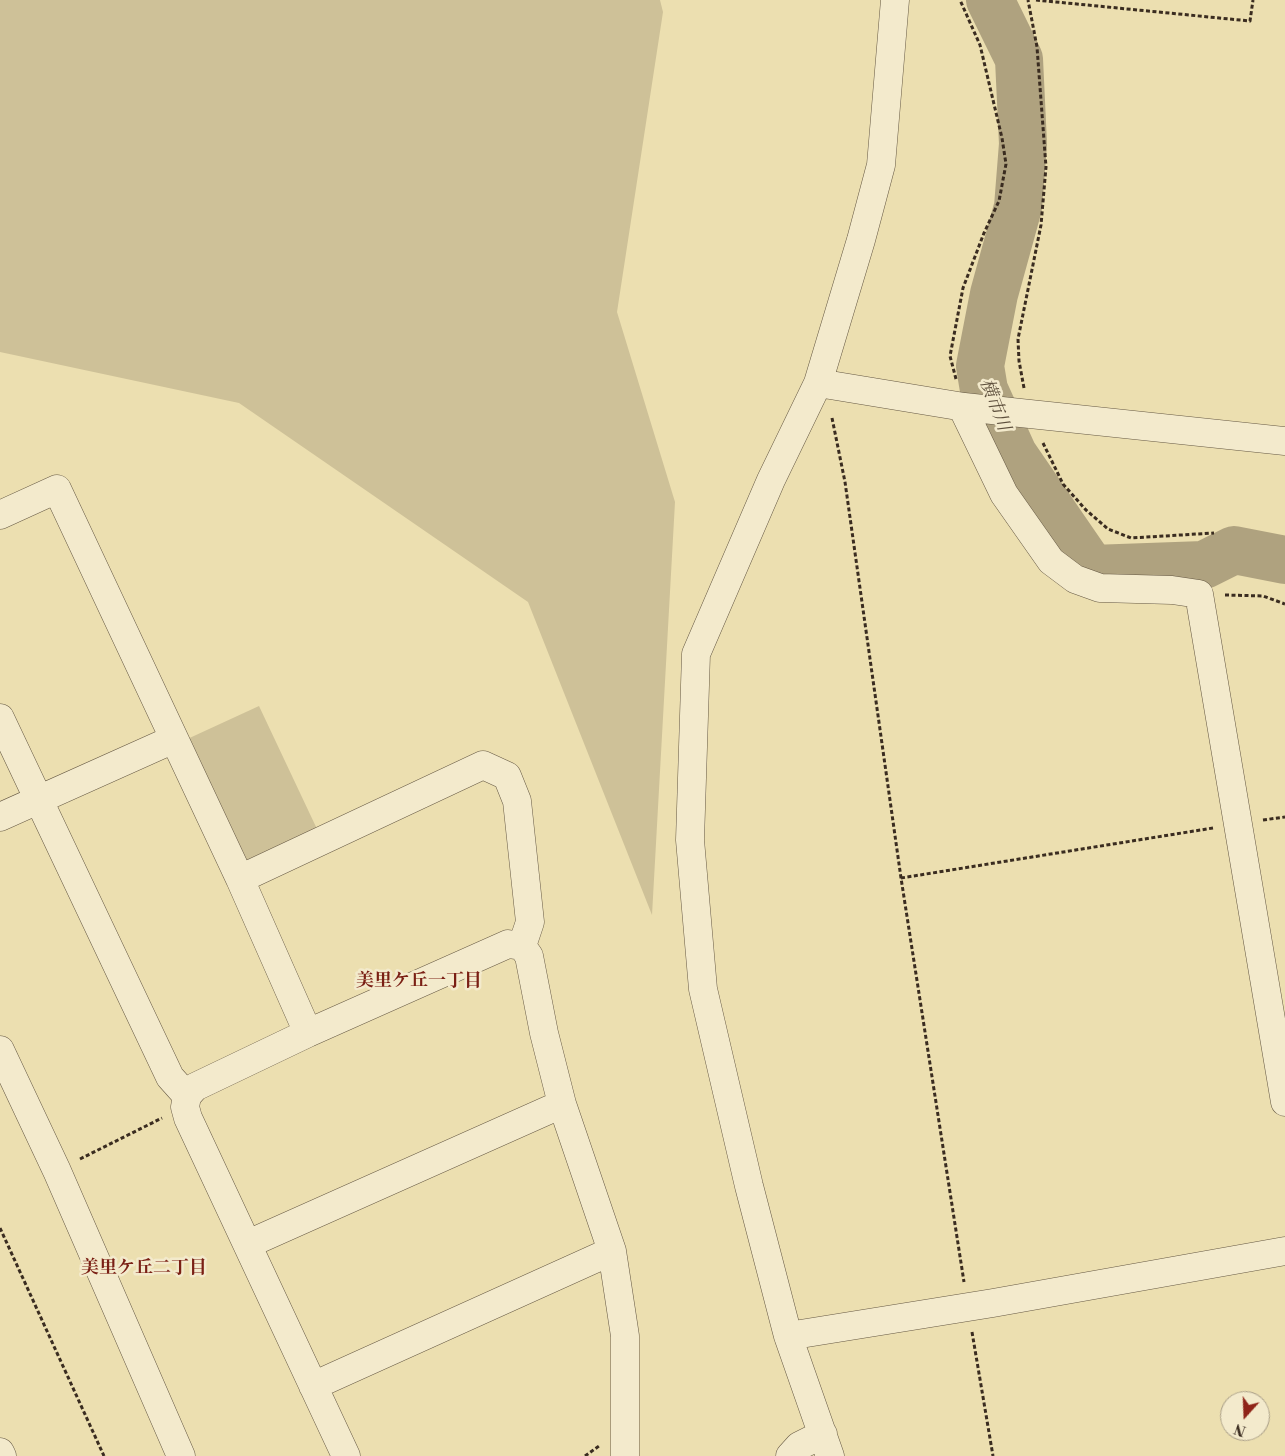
<!DOCTYPE html>
<html>
<head>
<meta charset="utf-8">
<style>
	body { margin:0 }
	#map { position:relative; width:1285px; height:1456px; overflow:hidden; background:#ecdfb0; font-family:"Libre Bodoni",serif }
	canvas { display:block }
	.north { position:absolute; left:1220px; top:1391px; width:50px; height:50px; box-sizing:border-box; background:#f3eacc; border:1px solid #a99e87; border-radius:50%; rotate:200deg; font-size:14px; font-weight:700; line-height:20px; text-align:center; color:#3a2c20 }
	.north::after { content:''; display:block; margin:auto; width:18px; height:22px; background:#8f2418; clip-path:polygon(50% 0,100% 100%,50% 72%,0 100%) }
</style>
</head>
<body>
<div id="map">
<canvas width="1285" height="1456"></canvas>
<div class="north">N</div>
</div>
<script>
const g = document.querySelector('canvas').getContext('2d');
g.lineJoin = 'round';
function fillPath(path, color) {
  g.fillStyle = color;
  g.fill(path, 'evenodd');
}
function shape(rows) {
  const path = new Path2D();
  for (const r of rows) {
    path.moveTo(r[0], r[1]);
    for (let i = 2; i < r.length; i += 2) path.lineTo(r[i], r[i + 1]);
  }
  return path;
}
function strokePath(path, color, width, dash) {
  g.strokeStyle = color;
  g.lineWidth = width;
  g.lineCap = dash ? 'butt' : 'round';
  g.setLineDash(dash || []);
  g.stroke(path);
}
function write(font, color, halo, rows, align = 'center') {
  g.font = font + ' "Libre Bodoni","Noto Serif JP",serif';
  g.lineWidth = 5;
  g.setLineDash([]);
  g.textBaseline = 'middle';
  g.strokeStyle = halo;
  g.fillStyle = color;
  for (const [text, x, y, turn = 0] of rows) {
    g.save();
    g.translate(x, y);
    g.rotate((+turn || 0) * Math.PI / 180);
    g.textAlign = isNaN(turn) ? turn : align;
    if (halo) g.strokeText(text, 0, 0);
    g.fillText(text, 0, 0);
    g.restore();
  }
}
const green = shape([
	[0,0,660,0,663,12,617,312,675,502,652,915,528,602,239,403,0,352],
	[259,706,317,829,241,864,183,741]
]);
const river = shape([
	[990,0,1019,59,1023,144,1018,207,994,294,980,366,984,390,1013,454,1092,569,1204,565,1234,550,1285,560]
]);
const path = shape([
	[1036,0,1250,21,1253,0],
	[956,379,950,356,963,288,984,233,999,201,1006,164,1002,138,980,45,960,0],
	[1024,388,1019,361,1018,339,1041,225,1046,167,1037,47,1028,0],
	[832,418,845,482,901,878,964,1282],
	[1043,443,1063,484,1086,510,1108,529,1131,538,1214,533],
	[1225,595,1263,596,1285,604],
	[1263,820,1285,817],
	[901,878,1213,828],
	[80,1159,162,1118],
	[0,1228,104,1456],
	[972,1332,993,1456],
	[585,1456,599,1446]
]);
const minor = shape([
	[818,383,964,407,1285,441],
	[962,407,1004,494,1051,561,1075,579,1100,588,1172,590,1199,594,1285,1102],
	[0,515,57,489,240,879,308,1033],
	[0,718,170,1077,187,1096],
	[0,817,174,739],
	[240,879,483,765,507,776,517,801,530,922,522,946],
	[0,1050,57,1171,181,1456],
	[248,1244,562,1104],
	[788,1336,993,1303,1285,1251],
	[313,1386,612,1251],
	[0,1452,2,1456],
	[346,1456,188,1118,185,1107,187,1096,195,1087,308,1033,508,944,522,946,529,956,544,1033,562,1104,612,1251,625,1336,625,1456],
	[790,1456,799,1446,823,1434],
	[830,1456,788,1336,749,1186,703,989,690,840,696,654,771,480,818,383,861,240,881,165,895,0]
]);
const waterNames = [
	["横市川",994,405,69]
];
const neighbourhoodNames = [
	["美里ケ丘一丁目",419,982],
	["美里ケ丘二丁目",144,1269]
];
fillPath(green, '#cec198');
strokePath(river, '#afa27f', 48);
strokePath(minor, '#665944', 29);
strokePath(path, '#3a2c20', 3, [4, 2.5]);
strokePath(minor, '#f3eacc', 28);
write('italic 18px', '#5d4f3c', '#f3eacc', waterNames);
write('bold 18px', '#7a1f14', '#f3eacc', neighbourhoodNames);
</script>
</body>
</html>
